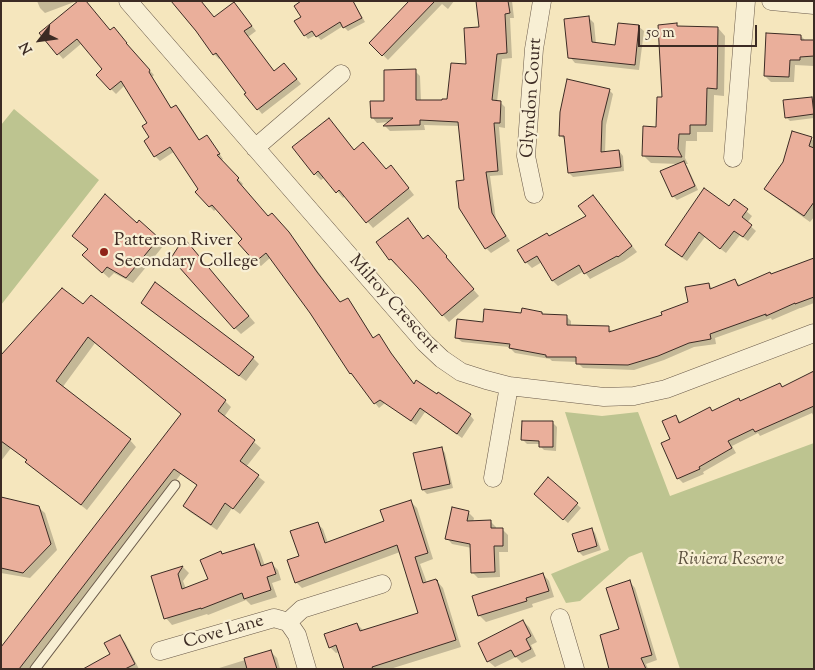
<!DOCTYPE html>
<html>
<head>
<meta charset="utf-8">
<style>
	body { margin:0 }
	#map { position:relative; width:815px; height:670px; overflow:hidden; background:#f5e6bd; font-family:"Sorts Mill Goudy",serif }
	canvas { display:block }
	.frame { position:absolute; inset:0; border:2px solid #3c2b24; pointer-events:none }
	.north { position:absolute; left:15px; top:15px; width:50px; height:50px; -webkit-text-stroke:4px #f8efd4; paint-order:stroke; rotate:240deg; font-size:14px; font-weight:700; line-height:20px; text-align:center; color:#3c2b24 }
	.north::after { content:''; display:block; margin:auto; width:18px; height:22px; background:#3c2b24; clip-path:polygon(50% 0,100% 100%,50% 72%,0 100%) }
	.scale { position:absolute; left:638px; top:25px; width:119px; height:22px; box-sizing:border-box; border:2px solid #3c2b24; border-top:0; padding-left:6px; font-size:15px; line-height:18px; white-space:nowrap; color:#3c2b24; -webkit-text-stroke:4px #f8efd4; paint-order:stroke }
</style>
</head>
<body>
<div id="map">
<canvas width="815" height="670"></canvas>
<div class="frame"></div>
<div class="north">N</div>
<div class="scale">50 m</div>
</div>
<script>
const g = document.querySelector('canvas').getContext('2d');
g.lineJoin = 'round';
function fillPath(path, color) {
  g.fillStyle = color;
  g.fill(path, 'evenodd');
}
function shape(rows) {
  const path = new Path2D();
  for (const r of rows) {
    path.moveTo(r[0], r[1]);
    for (let i = 2; i < r.length; i += 2) path.lineTo(r[i], r[i + 1]);
  }
  return path;
}
function strokePath(path, color, width, dash) {
  g.strokeStyle = color;
  g.lineWidth = width;
  g.lineCap = dash ? 'butt' : 'round';
  g.setLineDash(dash || []);
  g.stroke(path);
}
function write(font, color, halo, rows, align = 'center') {
  g.font = font + ' "Sorts Mill Goudy",serif';
  g.lineWidth = 4.5;
  g.setLineDash([]);
  g.textBaseline = 'middle';
  g.strokeStyle = halo;
  g.fillStyle = color;
  for (const [text, x, y, turn = 0] of rows) {
    g.save();
    g.translate(x, y);
    g.rotate((+turn || 0) * Math.PI / 180);
    g.textAlign = isNaN(turn) ? turn : align;
    if (halo) g.strokeText(text, 0, 0);
    g.fillText(text, 0, 0);
    g.restore();
  }
}
const green = shape([
	[14,109,99,180,1,305,1,125],
	[565,412,602,416,638,412,670,496,814,443,814,669,680,669,642,552,629,557,580,601,566,603,551,574,609,550]
]);
const shadow = shape([
	[37,1,77,1,45,13,40,8],
	[324,1,353,1,365,22,348,31,343,26,321,40,316,35,308,39,305,35,302,17],
	[412,1,454,1,448,9,442,4,388,60,371,43],
	[477,1,512,1,514,18,510,18,512,58,502,59,497,102,500,102,505,107,505,128,499,127,503,175,490,176,496,220,510,241,491,253,486,248,465,181,460,126,424,125,425,130,390,131,385,126,389,122,377,123,372,117,415,71,420,76,421,102,449,100,467,66,481,29],
	[238,8,256,31,248,37,275,72,289,69,301,84,262,114,258,109,248,93,221,58,219,59,214,54,197,30,214,18],
	[588,17,594,23,596,44,617,46,638,26,644,31,639,70,575,63,570,57],
	[676,25,679,27,718,28,725,36,724,96,714,95,713,132,697,132,697,141,686,141,685,158,688,164,685,164,687,166,698,190,677,200,673,196,679,164,651,163,644,156,658,128],
	[110,32,118,33,130,48,130,49,154,75,152,77,172,109,176,106,181,111,200,141,207,136,211,141,223,159,221,161,243,184,241,186,268,217,294,239,341,303,347,299,352,304,374,339,379,336,383,341,395,359,414,385,470,415,474,420,462,438,425,412,416,425,385,403,379,408,351,373,311,312,271,257,261,266,256,262,240,243,243,239,217,208,214,211,196,192,200,189,175,151,160,161,155,156,149,124,125,85,116,94,97,75,104,69,82,43,63,59,41,33],
	[801,36,806,41,814,41,814,66,795,65,794,82,771,82,765,76],
	[609,90,613,94,606,125,605,153,619,151,623,156,624,171,573,177,569,173,564,139,560,135],
	[812,98,814,100,814,118,790,121,786,117],
	[335,126,355,151,386,171,397,173,414,195,373,228,345,196,343,198,325,177,321,180,315,174],
	[811,139,814,141,814,173,791,166],
	[766,189,814,192,814,217,810,222,772,195],
	[734,201,752,216,747,223,756,231,748,241,740,235,726,253,705,237,687,261,671,250,666,245,729,207],
	[598,202,637,252,624,261,590,279,584,271,558,286,553,281,542,262,532,268,526,262,519,250,549,237,588,216],
	[408,220,414,226,424,240,428,236,452,263,451,264,479,296,449,322,397,264,396,265,390,259],
	[140,222,164,245,133,283,114,273,109,278,90,261,89,250,138,225],
	[190,246,255,323,241,334,235,328],
	[814,259,814,303,801,308,800,308,772,320,771,318,715,338,716,344,694,347,664,360,634,370,583,368,578,363,578,362,552,361,550,359,515,353,509,347,462,342,457,338,484,323,522,315,542,313,545,316,566,316,571,321,571,327,608,328,613,332,663,316,689,302,708,284,713,289,735,281,741,286],
	[62,290,225,401,231,407,224,417,261,448,246,467,265,482,240,514,232,508,217,530,190,512,184,506,198,486,181,474,30,669,1,669,1,645,3,646,182,414,95,343,62,388,130,440,136,447,87,510,33,468,28,461,11,448,1,461,1,357],
	[149,309,253,358,259,364,246,381],
	[814,375,814,417,812,413,760,436,758,433,732,446,736,453,703,472,704,474,683,483,678,478,672,440,676,416,681,423,710,408,713,412,739,399,741,402,780,385,783,388],
	[553,423,557,427,556,451,544,450,540,446,540,444,527,444,523,440],
	[441,448,445,453,453,488,427,494,423,490],
	[548,479,581,508,568,523,539,497],
	[1,498,38,507,45,513,57,550,30,578,1,573],
	[410,501,417,508,433,559,420,564,427,583,436,580,443,588,461,647,390,669,346,669,340,652,336,653,330,647,357,624,363,630,420,614,400,552,302,588,296,582,301,557,317,523,323,529,328,543,385,521],
	[468,512,474,518,473,522,491,522,496,527,496,529,502,529,508,535,508,552,499,552,500,577,478,578,472,572,472,548,452,544,447,538],
	[591,529,595,533,601,550,583,556,579,552],
	[254,545,260,552,265,566,272,564,278,570,281,580,272,583,277,597,251,605,246,600,208,615,207,614,172,625,166,618,153,577,183,567,189,573,183,581,186,589,209,580,221,552,223,555],
	[543,574,549,581,554,597,532,604,533,607,486,622,479,615],
	[630,582,635,588,657,660,646,664,648,669,611,669,621,630],
	[523,621,529,627,537,642,531,645,536,656,522,663,516,657,495,667,488,661],
	[119,636,125,642,139,669,85,669,111,655],
	[271,652,277,658,280,669,216,669]
]);
const building = shape([
	[78,1,86,1,110,30,114,27,127,43,126,43,150,70,149,72,171,108,176,105,199,140,207,135,220,154,217,155,239,178,237,180,268,216,272,213,289,232,317,272,340,302,348,298,373,338,379,334,391,353,414,384,416,380,437,394,438,392,471,414,457,434,420,408,411,421,380,400,374,404,351,373,350,374,310,313,266,253,255,262,238,243,242,239,212,205,209,207,195,192,198,189,170,147,154,157,144,141,149,137,142,126,147,123,121,81,110,90,96,75,102,69,77,39,57,55,39,33,78,1],
	[171,1,201,1,214,17,234,2,252,26,244,31,274,71,284,63,297,79,257,110,244,94,246,93,216,53,213,55,196,31,171,1],
	[301,1,353,1,362,18,343,28,340,22,316,37,312,31,304,36,294,21,301,17,294,6,301,1],
	[409,1,435,1,382,56,369,43,409,1],
	[476,1,508,1,510,13,505,14,507,53,497,54,492,100,501,101,500,123,494,123,498,171,486,172,492,213,506,236,485,249,459,208,456,181,464,180,458,122,420,120,420,125,383,126,393,118,371,118,370,101,384,101,384,70,416,69,416,100,442,100,442,99,447,99,451,63,466,64,464,28,479,27,476,1],
	[589,16,592,42,615,45,618,23,639,25,635,65,568,58,564,19,589,16],
	[677,23,677,26,718,27,717,89,707,88,706,125,690,125,690,134,679,134,678,149,682,157,642,156,643,126,656,127,657,97,662,97,658,25,677,23],
	[766,33,801,35,801,40,814,40,814,56,800,57,800,60,790,60,789,77,764,76,766,33],
	[567,79,610,89,602,121,601,152,619,150,621,167,568,173,564,136,559,136,560,112,567,79],
	[812,97,814,114,785,118,783,100,812,97],
	[329,118,354,150,363,142,386,169,391,165,409,188,366,223,339,190,336,193,318,171,314,175,292,147,329,118],
	[792,131,812,137,809,146,814,148,814,202,804,216,764,189,783,162,792,131],
	[684,161,695,186,672,197,660,171,684,161],
	[704,188,729,206,734,199,748,209,742,217,752,225,743,237,734,231,720,249,699,232,682,257,665,245,704,188],
	[105,194,137,223,139,220,159,238,126,278,107,267,102,273,82,255,88,249,72,236,105,194],
	[593,195,632,246,618,257,617,256,584,274,579,265,552,281,537,256,525,263,517,250,547,233,549,236,586,216,578,206,593,195],
	[408,218,423,239,428,235,447,256,446,257,474,289,442,316,418,288,391,259,389,260,376,242,408,218],
	[184,238,249,316,234,329,171,258,184,238],
	[814,258,814,297,795,304,795,303,766,316,766,314,710,334,711,339,689,343,658,356,628,365,576,364,576,357,546,357,546,355,509,348,510,344,455,338,457,319,483,322,484,309,521,313,522,308,542,312,542,314,567,315,567,325,609,326,609,332,662,315,661,312,688,302,685,287,709,283,710,289,735,279,738,286,770,272,771,274,814,258],
	[155,282,254,357,239,376,141,303,155,282],
	[62,288,83,304,91,295,226,400,218,411,255,440,240,461,259,475,233,509,225,503,211,525,183,506,197,485,174,469,19,669,1,669,1,647,181,414,88,337,56,381,131,439,81,505,25,462,27,460,1,441,1,355,62,288],
	[814,371,814,406,755,432,753,429,728,441,732,448,699,467,700,469,677,479,661,443,670,439,662,421,676,415,679,423,710,407,712,411,739,398,740,401,780,383,782,387,814,371],
	[522,421,553,421,553,447,539,447,539,441,521,440,522,421],
	[442,447,450,484,422,490,413,453,442,447],
	[548,477,578,503,563,520,534,494,548,477],
	[1,497,39,506,51,544,23,573,1,568,1,497],
	[411,500,428,553,415,557,423,583,436,579,437,581,437,580,456,640,372,667,373,669,344,669,336,645,329,648,324,634,357,623,360,631,418,613,397,545,295,583,287,560,299,556,290,531,318,522,325,543,384,521,380,510,411,500],
	[452,507,469,511,467,521,491,520,491,528,503,528,503,546,494,546,495,572,471,573,470,544,445,539,452,507],
	[592,528,597,546,578,552,572,534,592,528],
	[254,544,261,566,272,562,276,574,267,577,271,590,244,599,242,593,201,609,201,608,164,619,151,576,183,566,178,574,182,589,208,579,200,560,221,551,222,554,254,544],
	[543,573,549,591,526,598,527,601,478,616,472,596,543,573],
	[630,580,652,655,641,658,646,669,609,669,600,635,619,629,606,588,630,580],
	[523,620,531,636,526,639,531,649,515,657,511,650,487,662,478,643,523,620],
	[120,635,135,664,125,669,83,669,110,654,104,643,120,635],
	[271,650,277,669,247,669,244,658,271,650]
]);
const service = shape([
	[35,669,175,485]
]);
const minor = shape([
	[128,1,425,343,442,359,461,372,486,380,509,386,604,397,634,396,666,389,814,333],
	[771,1,814,5],
	[255,148,341,74],
	[733,158,746,1],
	[534,194,526,156,534,49,542,1],
	[493,478,509,386],
	[560,618,575,669],
	[288,622,302,609,382,584],
	[160,651,274,618,288,622,297,635,307,669]
]);
const markers = [
	[104,252,5,"#8f2418"]
];
const streetNames = [
	["Glyndon Court",533,98,-86],
	["Milroy Crescent",393,305,48],
	["Cove Lane",224,633,-16]
];
const poiNames = [
	["Patterson River",114,242],
	["Secondary College",114,263]
];
const parkNames = [
	["Riviera Reserve",731,561]
];
fillPath(green, '#bdc490');
fillPath(shadow, '#0003');
fillPath(building, '#eaaf9b');
strokePath(building, '#3c2b24', 1);
strokePath(service, '#6a5a4a', 11);
strokePath(minor, '#6a5a4a', 19);
strokePath(service, '#f8efd4', 9);
strokePath(minor, '#f8efd4', 18);
for (const [x, y, r, color] of markers) {
  const dot = new Path2D();
  dot.arc(x, y, r, 0, 2 * Math.PI);
  g.fillStyle = color;
  g.fill(dot);
  strokePath(dot, '#f8efd4', 2);
}
write('18px', '#3c2b24', '#f8efd4', streetNames);
write('18px', '#3c2b24', '#f8efd4', poiNames, 'left');
write('italic 18px', '#5c513f', '#f8efd4', parkNames);
</script>
</body>
</html>
